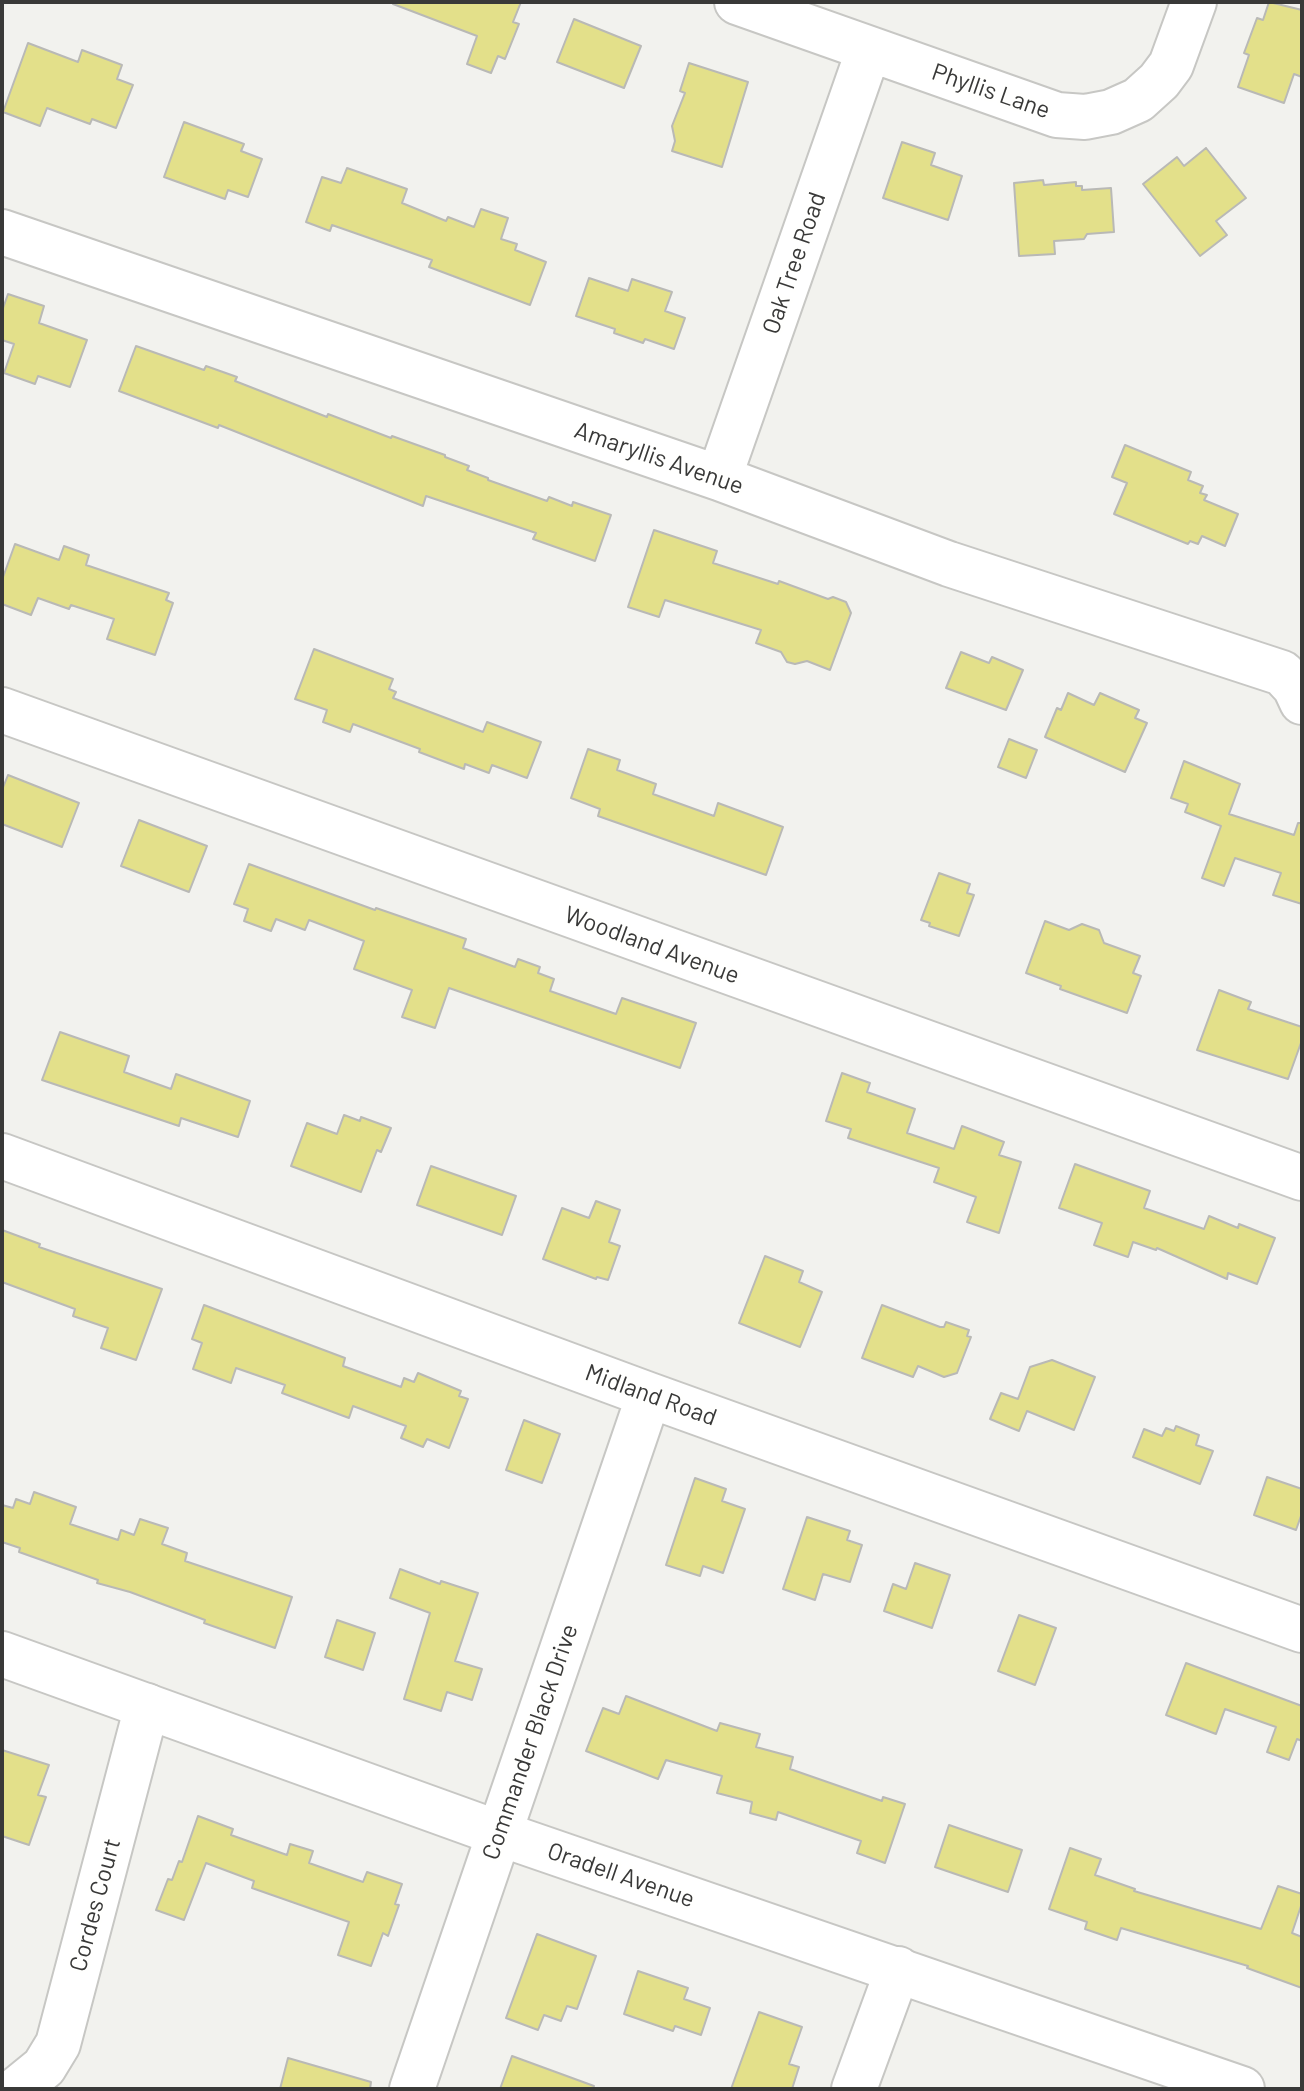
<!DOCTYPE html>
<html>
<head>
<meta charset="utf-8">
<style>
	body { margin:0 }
	#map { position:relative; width:1304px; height:2091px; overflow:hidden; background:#f2f2ee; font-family:Barlow,sans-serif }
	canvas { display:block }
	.frame { position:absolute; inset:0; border:4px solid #393938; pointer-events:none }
</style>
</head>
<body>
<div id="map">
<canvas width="1304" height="2091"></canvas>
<div class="frame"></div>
</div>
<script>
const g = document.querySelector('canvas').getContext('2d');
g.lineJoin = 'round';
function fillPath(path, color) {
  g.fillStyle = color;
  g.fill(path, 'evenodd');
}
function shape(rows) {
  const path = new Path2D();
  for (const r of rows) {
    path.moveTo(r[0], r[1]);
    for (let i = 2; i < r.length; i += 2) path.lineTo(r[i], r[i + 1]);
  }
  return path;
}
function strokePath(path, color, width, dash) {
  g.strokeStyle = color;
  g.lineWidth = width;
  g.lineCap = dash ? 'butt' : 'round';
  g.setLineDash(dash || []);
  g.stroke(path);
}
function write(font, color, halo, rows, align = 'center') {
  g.font = font + ' Barlow,sans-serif';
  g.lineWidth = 7;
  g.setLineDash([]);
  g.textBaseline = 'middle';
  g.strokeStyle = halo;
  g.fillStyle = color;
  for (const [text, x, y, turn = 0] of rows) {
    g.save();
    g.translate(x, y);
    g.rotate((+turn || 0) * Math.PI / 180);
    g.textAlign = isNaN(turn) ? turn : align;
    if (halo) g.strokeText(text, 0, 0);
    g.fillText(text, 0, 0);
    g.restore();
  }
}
const building = shape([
	[394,2,521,2,513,22,519,24,505,59,498,56,491,73,467,64,477,36,393,4,394,2],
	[1269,2,1302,10,1302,77,1294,74,1284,103,1238,87,1249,55,1244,53,1257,18,1263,20,1269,2],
	[574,19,641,46,624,88,557,62,574,19],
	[28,43,78,62,82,50,122,65,117,79,133,85,116,128,92,119,90,124,47,108,40,126,3,112,28,43],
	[689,63,748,82,722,167,672,151,675,141,672,126,685,93,680,91,689,63],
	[184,122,244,144,241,151,262,159,248,197,228,190,225,199,164,177,184,122],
	[902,142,935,153,931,165,962,176,948,220,883,198,902,142],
	[1206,148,1246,198,1216,221,1227,235,1200,256,1143,184,1177,157,1184,166,1206,148],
	[347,168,407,189,402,203,446,221,448,217,474,227,481,209,508,218,501,239,517,244,515,250,546,262,530,305,429,267,432,260,332,225,330,231,306,222,322,177,341,183,347,168],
	[1043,180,1044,185,1076,182,1076,186,1082,186,1082,190,1111,188,1114,232,1087,234,1084,239,1054,241,1055,254,1019,256,1014,183,1043,180],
	[589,278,628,291,632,279,672,292,665,311,685,318,674,349,645,339,643,343,614,333,615,329,576,316,589,278],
	[8,294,44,306,39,323,87,340,70,387,38,376,35,384,4,373,14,344,2,340,2,311,8,294],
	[136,346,204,370,206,366,237,377,235,381,327,417,328,414,391,438,392,436,445,455,445,457,469,466,467,470,488,478,488,480,547,501,549,497,572,506,573,502,611,515,595,561,533,539,536,533,426,496,423,506,219,425,218,428,119,391,136,346],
	[1125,445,1191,472,1188,480,1203,486,1200,493,1207,495,1204,500,1238,514,1225,546,1202,536,1198,544,1190,541,1188,544,1114,514,1127,483,1112,477,1125,445],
	[654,530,717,551,713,563,778,584,779,581,828,599,833,597,846,602,851,613,830,670,807,661,795,664,787,662,781,652,756,643,761,630,665,600,659,617,628,607,654,530],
	[15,544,59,560,64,546,89,555,86,565,169,593,166,600,173,603,155,655,107,639,114,619,71,605,69,609,38,598,31,615,2,604,2,580,15,544],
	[314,649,393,679,389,689,396,692,393,698,483,732,487,722,541,742,527,778,492,765,489,773,465,764,464,769,419,752,420,749,353,724,350,732,323,722,327,710,295,699,314,649],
	[961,652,989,663,992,657,1023,670,1006,710,946,688,961,652],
	[1068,693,1094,705,1100,693,1139,710,1135,718,1147,723,1125,772,1045,737,1057,708,1061,710,1068,693],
	[1009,739,1037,750,1026,778,998,767,1009,739],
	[588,749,620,760,617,770,656,784,653,794,714,816,718,803,783,827,766,875,598,816,600,809,571,798,588,749],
	[1184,761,1240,784,1229,814,1294,835,1298,823,1302,823,1302,904,1273,895,1281,873,1235,858,1224,886,1202,878,1221,826,1185,812,1188,804,1171,798,1184,761],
	[8,775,79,803,62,847,2,824,2,790,8,775],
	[139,820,207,846,189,892,121,866,139,820],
	[249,864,375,910,376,908,466,939,463,948,515,967,518,959,540,967,538,973,554,979,550,991,616,1014,622,998,696,1023,680,1068,449,988,435,1028,402,1017,412,990,354,969,364,941,309,920,305,930,276,919,271,931,244,921,248,909,234,904,249,864],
	[939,873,970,884,967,893,974,895,959,936,929,926,930,923,921,920,939,873],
	[1045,921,1069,930,1082,924,1099,930,1104,943,1140,956,1133,973,1141,976,1127,1013,1060,989,1061,986,1026,973,1045,921],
	[1219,990,1251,1002,1248,1009,1302,1027,1302,1040,1288,1079,1197,1050,1219,990],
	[60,1032,129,1056,124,1072,171,1089,176,1074,250,1101,238,1137,181,1118,179,1126,42,1080,60,1032],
	[842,1073,870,1083,867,1092,915,1109,907,1133,954,1149,962,1126,1004,1142,999,1155,1021,1162,999,1233,967,1222,976,1197,934,1182,939,1168,848,1138,851,1129,826,1121,842,1073],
	[344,1115,360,1121,361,1117,391,1128,381,1152,377,1150,361,1192,291,1166,307,1123,337,1134,344,1115],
	[1075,1164,1150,1191,1144,1208,1204,1229,1209,1216,1238,1228,1239,1224,1275,1238,1257,1284,1228,1273,1227,1279,1157,1248,1156,1250,1133,1242,1128,1257,1094,1245,1102,1223,1059,1208,1075,1164],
	[431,1166,516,1196,502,1235,417,1205,431,1166],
	[596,1201,620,1210,609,1242,620,1246,608,1280,597,1277,596,1279,543,1259,562,1208,589,1218,596,1201],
	[2,1230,40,1244,39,1247,162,1289,136,1360,101,1348,108,1328,73,1316,75,1309,2,1282,2,1230],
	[765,1256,803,1271,799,1282,822,1292,800,1347,739,1323,765,1256],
	[204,1305,345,1358,343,1366,401,1387,404,1378,414,1382,418,1373,461,1391,459,1396,468,1399,449,1448,427,1439,423,1447,401,1438,406,1426,353,1406,349,1418,282,1393,285,1385,236,1368,231,1383,193,1369,202,1343,192,1339,204,1305],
	[882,1305,940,1327,944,1327,946,1322,969,1330,967,1336,971,1337,957,1373,944,1377,918,1366,913,1377,862,1358,882,1305],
	[1052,1360,1095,1377,1074,1430,1027,1411,1019,1431,990,1419,1001,1393,1018,1399,1030,1367,1052,1360],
	[524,1420,560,1434,542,1483,506,1470,524,1420],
	[1176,1426,1199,1435,1196,1445,1213,1451,1200,1484,1133,1457,1144,1429,1162,1436,1166,1428,1174,1431,1176,1426],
	[1267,1477,1302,1489,1302,1513,1296,1530,1254,1515,1267,1477],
	[695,1478,726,1489,722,1501,745,1509,723,1573,703,1566,700,1576,666,1565,695,1478],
	[34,1492,76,1507,70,1524,118,1540,121,1530,134,1535,140,1519,168,1528,162,1544,187,1553,185,1561,292,1597,275,1648,204,1623,205,1620,130,1592,97,1583,98,1580,19,1552,20,1548,2,1542,2,1505,13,1508,16,1499,30,1504,34,1492],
	[807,1517,850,1531,847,1540,862,1545,850,1582,823,1574,815,1600,783,1589,807,1517],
	[915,1563,950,1575,932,1628,884,1611,893,1584,906,1589,915,1563],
	[400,1569,440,1584,441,1581,478,1593,455,1661,482,1669,472,1700,447,1692,441,1711,404,1699,430,1613,390,1598,400,1569],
	[1019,1615,1056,1628,1035,1685,998,1671,1019,1615],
	[337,1620,375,1633,363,1670,325,1657,337,1620],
	[1186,1663,1302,1706,1302,1741,1297,1739,1289,1760,1267,1752,1276,1727,1225,1709,1216,1734,1166,1715,1186,1663],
	[626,1696,717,1731,720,1723,760,1734,756,1747,793,1757,790,1769,882,1801,883,1797,905,1804,885,1863,857,1853,861,1841,778,1812,776,1820,750,1813,752,1802,717,1793,722,1776,666,1760,658,1779,586,1751,603,1708,619,1714,626,1696],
	[2,1750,49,1765,38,1795,46,1797,29,1845,2,1836,2,1750],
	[198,1816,233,1829,231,1835,287,1855,290,1844,313,1851,309,1863,363,1882,367,1872,402,1884,395,1904,399,1905,388,1936,383,1933,371,1966,338,1955,349,1922,252,1888,254,1881,206,1863,184,1920,156,1910,168,1879,172,1880,179,1861,182,1862,198,1816],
	[949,1825,1022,1850,1008,1892,935,1867,949,1825],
	[1070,1848,1101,1859,1095,1875,1135,1889,1134,1891,1261,1929,1278,1886,1302,1894,1302,1903,1292,1933,1302,1937,1302,1988,1247,1968,1248,1966,1121,1928,1117,1940,1085,1929,1087,1922,1049,1909,1070,1848],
	[537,1934,596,1956,577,2009,567,2006,561,2021,544,2015,538,2030,506,2018,537,1934],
	[638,1971,688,1988,684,1999,710,2008,701,2035,675,2026,673,2031,624,2014,638,1971],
	[759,2012,802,2027,789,2064,799,2067,792,2089,731,2089,759,2012],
	[512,2056,594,2086,593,2089,500,2089,512,2056],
	[288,2058,371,2082,370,2089,280,2089,288,2058]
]);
const minor = shape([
	[737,2,1057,115,1085,117,1111,112,1138,100,1159,81,1171,65,1194,2],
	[2,232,719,478,949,564,1282,673,1295,687,1302,702],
	[719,478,869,49],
	[2,710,1302,1178],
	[2,1156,649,1395,1302,1630],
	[17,2089,44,2067,58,2044,147,1706],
	[412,2089,649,1395],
	[854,2089,898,1969]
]);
const major = shape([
	[2,1654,498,1833,1242,2089]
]);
const streetNames = [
	["Phyllis Lane",991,91,19],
	["Oak Tree Road",794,263,-71],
	["Amaryllis Avenue",659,458,19],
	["Woodland Avenue",652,945,20],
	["Midland Road",651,1395,20],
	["Commander Black Drive",530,1742,-71],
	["Oradell Avenue",621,1875,19],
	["Cordes Court",95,1905,-75]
];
fillPath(building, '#e3e08a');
strokePath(building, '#b9b9b6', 2);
strokePath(minor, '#c7c7c4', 48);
strokePath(major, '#c7c7c4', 48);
strokePath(minor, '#fff', 44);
strokePath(major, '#fff', 44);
write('24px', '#393938', '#fffffe', streetNames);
</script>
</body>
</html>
